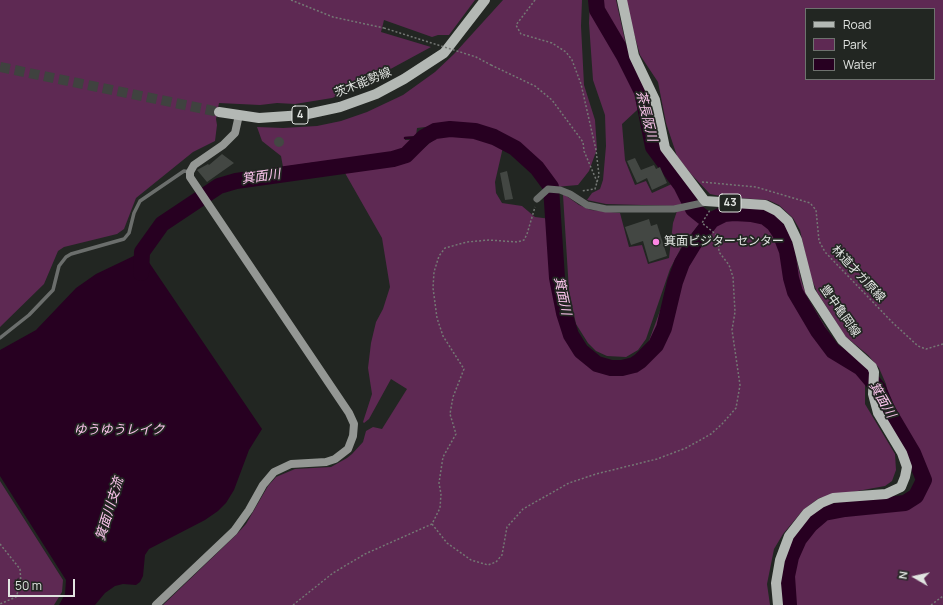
<!DOCTYPE html>
<html>
<head>
<meta charset="utf-8">
<style>
	body { margin:0 }
	#map { position:relative; width:943px; height:605px; overflow:hidden; background:#222622; font-family:Manrope,sans-serif }
	canvas { display:block }
	.legend { position:absolute; left:805px; top:8px; width:130px; height:72px; box-sizing:border-box; background:#222622; border:1px solid #6e726e; margin:0; padding:5px 7px; list-style:none; font-size:12px; color:#e1e4e1 }
	.legend li { display:flex; align-items:center; gap:8px; height:20px }
	.legend b { width:20px; border:1px solid #6e726e }
	.north { position:absolute; left:895px; top:557px; width:40px; height:40px; -webkit-text-stroke:3px #222622; paint-order:stroke; rotate:279deg; font-size:11px; font-weight:700; line-height:16px; text-align:center; color:#e1e4e1 }
	.north::after { content:''; display:block; margin:auto; width:14px; height:18px; background:#e1e4e1; clip-path:polygon(50% 0,100% 100%,50% 72%,0 100%) }
	.scale { position:absolute; left:8px; top:579px; width:67px; height:18px; box-sizing:border-box; border:2px solid #e1e4e1; border-top:0; padding-left:5px; font-size:12px; line-height:14px; white-space:nowrap; color:#e1e4e1; -webkit-text-stroke:3px #222622; paint-order:stroke }
</style>
</head>
<body>
<div id="map">
<canvas width="943" height="605"></canvas>
<ul class="legend">
<li><b style="height:5px;background:#b3b8b4"></b>Road</li>
<li><b style="height:11px;background:#5e2953"></b>Park</li>
<li><b style="height:11px;background:#270021"></b>Water</li>
</ul>
<div class="north">N</div>
<div class="scale">50 m</div>
</div>
<script>
const g = document.querySelector('canvas').getContext('2d');
g.lineJoin = 'round';
function fillPath(path, color) {
  g.fillStyle = color;
  g.fill(path, 'evenodd');
}
function shape(rows) {
  const path = new Path2D();
  for (const r of rows) {
    if (r.length === 3) {
      path.moveTo(r[0] + r[2], r[1]);
      path.arc(r[0], r[1], r[2], 0, 2 * Math.PI);
      continue;
    }
    path.moveTo(r[0], r[1]);
    for (let i = 2; i < r.length; i += 2) path.lineTo(r[i], r[i + 1]);
  }
  return path;
}
function strokePath(path, color, width, dash) {
  g.strokeStyle = color;
  g.lineWidth = width;
  g.lineCap = dash ? 'butt' : 'round';
  g.setLineDash(dash || []);
  g.stroke(path);
}
function write(font, color, halo, rows, align = 'center') {
  g.font = font + ' Manrope,"Noto Sans JP",sans-serif';
  g.lineWidth = 3.5;
  g.setLineDash([]);
  g.textBaseline = 'middle';
  g.strokeStyle = halo;
  g.fillStyle = color;
  for (const [text, x, y, turn = 0] of rows) {
    g.save();
    g.translate(x, y);
    g.rotate((+turn || 0) * Math.PI / 180);
    g.textAlign = isNaN(turn) ? turn : align;
    if (halo) g.strokeText(text, 0, 0);
    g.fillText(text, 0, 0);
    g.restore();
  }
}
const green = shape([
	[0,0,475,0,449,35,438,35,432,37,384,20,381,32,431,47,350,91,332,98,295,104,277,103,260,105,219,103,216,119,217,125,215,141,193,152,136,198,124,229,117,234,64,247,58,251,44,284,0,327],
	[503,0,582,0,581,26,584,85,595,120,597,149,589,171,578,185,555,187,541,165,516,142,495,132,458,123,417,128,416,136,405,137,405,140,415,140,405,149,394,153,318,164,317,162,283,167,281,156,262,141,257,127,283,128,317,126,341,121,367,112,403,95,435,72,454,54],
	[590,0,616,0,630,63,649,99,622,124,625,160,635,185,646,181,652,193,674,183,654,156,660,150,684,183,694,202,677,206,606,204,587,200,592,193,600,189,603,180,606,146,605,115,593,80,589,23],
	[626,0,943,0,943,605,796,605,792,577,795,559,808,537,828,518,907,509,919,500,931,479,923,460,890,405,886,384,879,368,868,355,845,336,817,292,810,275,800,230,793,218,779,205,768,200,725,197,710,194,691,174,677,156,666,123,658,82,640,55,628,12],
	[806,9,934,9,934,79,806,79],
	[465,135,488,139,503,147,495,182,496,193,502,203,522,206,535,217,559,220,563,290,569,320,583,347,591,355,601,361,616,363,627,362,636,358,646,349,676,267,690,243,709,216,719,211,730,208,751,209,769,213,783,224,791,237,802,283,807,297,829,333,865,381,865,404,895,454,896,470,892,481,885,486,819,498,803,510,783,534,774,549,767,584,770,605,163,605,236,535,246,524,268,486,276,477,295,469,331,467,347,458,352,454,363,442,366,431,373,427,382,429,407,389,391,379,369,419,364,423,363,422,372,394,368,368,371,343,376,322,383,309,390,287,382,238,345,173,398,164,413,157,437,137],
	[563,195,565,195,579,205,591,210,620,213,629,247,642,245,648,264,669,258,673,223,677,211,696,207,706,215,682,246,670,269,646,339,638,350,626,357,607,356,596,351,588,343,576,324,569,291],
	[0,481,63,580,62,592,54,605,0,605]
]);
const water = shape([
	[142,252,262,429,249,450,234,490,226,503,218,511,205,520,149,549,145,555,143,576,140,582,136,585,123,584,115,586,105,593,95,605,59,605,65,594,66,580,0,476,0,350,36,330,76,288,96,274]
]);
const stream = shape([
	[405,138,424,137]
]);
const river = shape([
	[596,0,597,10,624,56,642,92,653,147,681,185,693,209,703,217,712,220],
	[141,273,142,252,162,224,219,186,236,181,393,159,406,155,424,137,435,131,450,129,475,131,494,137,515,148,537,168,551,187,557,278,564,313,571,335,581,351,597,364,611,368,622,368,634,365,640,361,656,345,664,328,675,282,682,263,693,245,712,220,724,214,734,213,751,214,765,217,774,224,780,233,787,251,791,278,795,292,818,331,833,351,861,368,878,388,887,409,913,453,924,480,916,496,905,503,845,509,824,513,810,525,799,539,791,557,787,576,789,605]
]);
const building = shape([
	[279,142,5],
	[222,154,234,163,207,182,197,170,208,164,209,165],
	[635,158,641,170,654,165,656,169,660,167,667,183,652,190,647,178,637,183,627,161],
	[507,171,513,199,505,200,500,173],
	[649,219,651,226,657,224,667,256,649,262,643,241,631,245,625,227]
]);
const primaryTunnel = shape([
	[0,67,219,112]
]);
const path = shape([
	[291,0,333,17,384,28],
	[535,0,516,25,521,34,552,43,566,52,572,60,581,84,596,150,599,175,595,189,581,191],
	[491,65,535,86,552,100,583,142,584,151,598,184],
	[702,182,756,187,810,203,816,210,819,241,825,252,892,322,918,346,926,349,943,344],
	[432,524,447,543,471,560,488,565,496,562,502,555,507,527,523,509,569,483,596,474,657,459,686,448,711,434,722,424,736,408,740,385,732,330,735,312,733,277,729,265,719,252,718,236,702,223,710,210],
	[0,544,20,569,21,583,16,597,0,604],
	[293,605,333,573,365,554,432,524,440,508,441,494,439,483,443,457,456,434,450,414,453,397,464,369,443,336,437,318,433,288,434,272,439,256,445,248,467,242,489,240,517,242,524,240,527,234,535,207],
	[931,605,943,596]
]);
const lane = shape([
	[0,338,29,315,53,290,59,266,66,257,71,254,124,239,129,233,134,213,140,201,184,171,190,172]
]);
const street = shape([
	[537,199,548,189,560,190,570,194,587,205,606,209,674,209,707,202]
]);
const secondary = shape([
	[156,605,234,531,249,510,263,485,274,472,291,464,326,462,335,459,348,449,353,436,354,424,349,413,190,177,190,172,194,165,223,145,235,133,239,115]
]);
const primary = shape([
	[622,0,634,56,655,100,665,148,705,201,765,205,777,211,788,221,797,240,810,291,842,340,872,367,874,372,873,394,878,413,902,453,907,467,905,477,901,487,886,494,833,498,821,503,807,513,789,536,780,560,776,583,778,605],
	[219,112,259,118,303,115,340,107,376,94,404,79,444,53,485,0]
]);
const pathBridge = shape([
	[384,28,476,57,491,65]
]);
const markers = [
	[656,242,4,"#fc86e3"]
];
const shields = [
	[300,115,16],
	[730,203,22]
];
const shieldNames = [
	["4",300,115],
	["43",730,203]
];
const streetNames = [
	["茨木能勢線",363,83,-22],
	["林道才ガ原線",858,274,47],
	["豊中亀岡線",840,311,55]
];
const poiNames = [
	["箕面ビジターセンター",664,242]
];
const waterNames = [
	["茶長阪川",646,116,76],
	["箕面川",261,177,-8],
	["箕面川",562,296,78],
	["箕面川",882,400,60],
	["ゆうゆうレイク",119,430],
	["箕面川支流",110,509,-73]
];
fillPath(green, '#5e2953');
fillPath(water, '#270021');
strokePath(stream, '#270021', 2.5);
strokePath(river, '#270021', 16);
fillPath(building, '#434743');
strokePath(primaryTunnel, '#3f423f', 10, [10, 5]);
strokePath(path, '#747774', 1.5, [2, 2]);
strokePath(lane, '#6b6e6c', 3.5);
strokePath(street, '#6b6e6c', 7);
strokePath(secondary, '#949794', 8);
strokePath(primary, '#b3b8b4', 10);
strokePath(pathBridge, '#747774', 1.5, [2, 2]);
for (const [x, y, r, color] of markers) {
  const dot = new Path2D();
  dot.arc(x, y, r, 0, 2 * Math.PI);
  g.fillStyle = color;
  g.fill(dot);
  strokePath(dot, '#222622', 1.5);
}
for (const [x, y, w] of shields) {
  const box = new Path2D();
  box.roundRect(x - w / 2, y - 9, w, 18, 3);
  g.fillStyle = '#222622';
  g.fill(box);
  strokePath(box, '#e1e4e1', 1);
}
write('bold 11px', '#e1e4e1', null, shieldNames);
write('12px', '#e1e4e1', '#222622', streetNames);
write('12px', '#e1e4e1', '#222622', poiNames, 'left');
write('italic 13px', '#fbc4ec', '#222622', waterNames);
</script>
</body>
</html>
